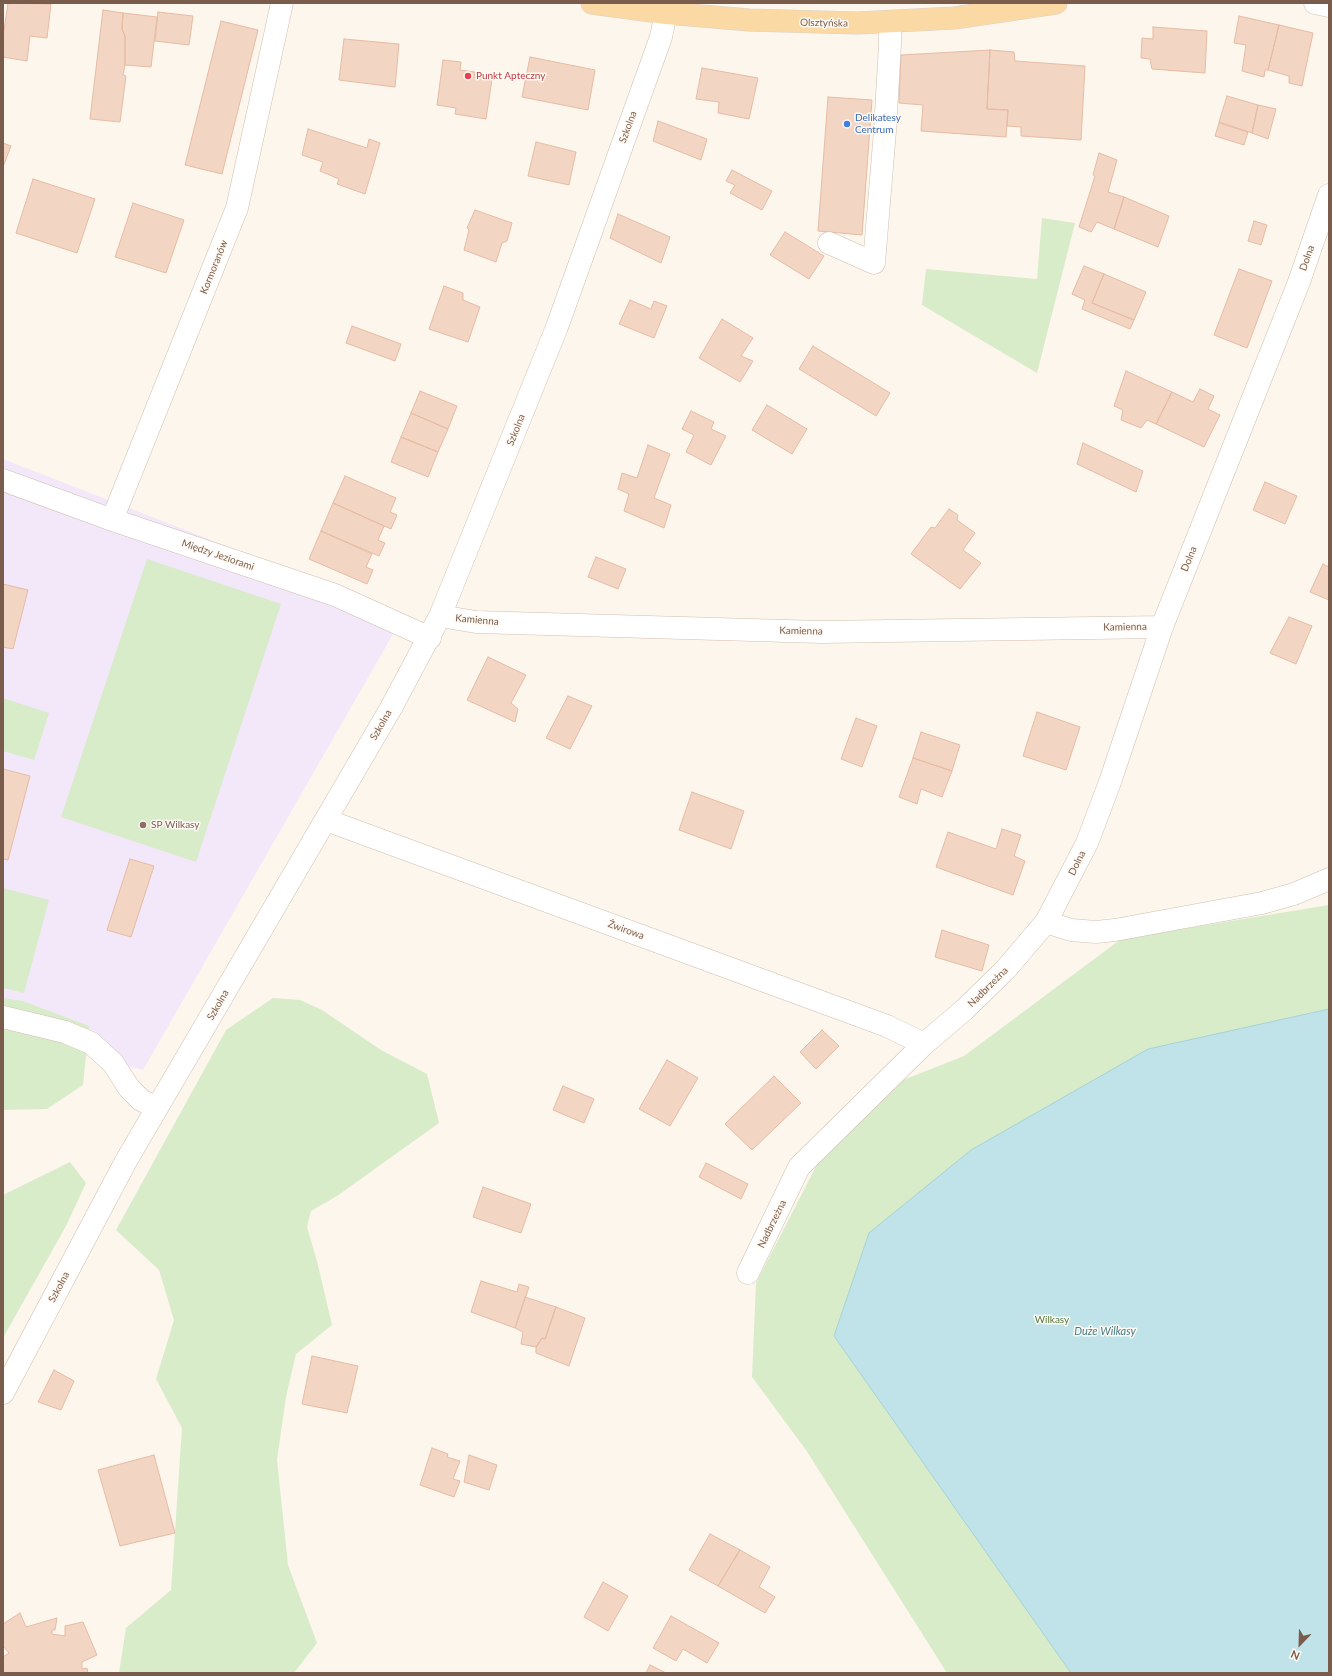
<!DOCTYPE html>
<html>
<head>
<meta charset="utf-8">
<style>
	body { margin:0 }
	#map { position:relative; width:1332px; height:1676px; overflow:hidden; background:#fdf6ec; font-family:Lato,sans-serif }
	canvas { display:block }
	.frame { position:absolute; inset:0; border:4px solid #7a5c4d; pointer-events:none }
	.north { position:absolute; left:1280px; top:1624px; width:40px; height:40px; -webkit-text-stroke:3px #fffaf3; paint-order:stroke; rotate:203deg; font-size:11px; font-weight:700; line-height:16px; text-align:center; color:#7a5c4d }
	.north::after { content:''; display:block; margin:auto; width:14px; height:18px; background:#7a5c4d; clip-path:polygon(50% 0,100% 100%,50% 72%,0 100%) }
</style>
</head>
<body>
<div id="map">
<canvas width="1332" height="1676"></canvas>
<div class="frame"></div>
<div class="north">N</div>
</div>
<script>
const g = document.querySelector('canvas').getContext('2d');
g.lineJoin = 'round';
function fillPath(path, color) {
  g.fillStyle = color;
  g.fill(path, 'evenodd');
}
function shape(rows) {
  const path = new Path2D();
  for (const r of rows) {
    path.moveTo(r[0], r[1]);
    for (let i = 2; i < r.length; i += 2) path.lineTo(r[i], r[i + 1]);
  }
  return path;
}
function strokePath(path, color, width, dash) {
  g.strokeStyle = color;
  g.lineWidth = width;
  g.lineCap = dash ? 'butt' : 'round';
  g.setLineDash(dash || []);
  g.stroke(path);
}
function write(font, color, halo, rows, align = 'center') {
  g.font = font + ' Lato,sans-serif';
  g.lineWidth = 3;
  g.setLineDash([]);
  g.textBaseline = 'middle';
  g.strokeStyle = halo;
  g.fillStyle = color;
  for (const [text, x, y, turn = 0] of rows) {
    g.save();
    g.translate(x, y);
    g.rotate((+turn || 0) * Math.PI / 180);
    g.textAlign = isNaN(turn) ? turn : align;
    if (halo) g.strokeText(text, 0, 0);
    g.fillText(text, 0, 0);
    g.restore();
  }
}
const education = shape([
	[3,459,404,615,143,1070,3,1035]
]);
const green = shape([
	[1042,218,1075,223,1037,373,922,305,926,269,1037,279],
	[147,559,281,604,196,862,61,817],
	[3,698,49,713,34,760,3,751],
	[3,888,49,900,24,993,3,988],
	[1329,905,1329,1673,947,1673,806,1450,752,1377,756,1283,826,1147,903,1080,964,1056,1121,939],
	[3,998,23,1001,89,1026,83,1085,47,1109,3,1110],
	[273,998,300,1000,322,1010,381,1050,427,1074,439,1123,337,1196,311,1211,307,1227,317,1261,332,1325,296,1354,286,1397,277,1460,288,1565,317,1643,294,1673,119,1673,126,1628,171,1590,182,1428,156,1379,174,1320,159,1270,116,1230,226,1030],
	[70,1162,86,1183,66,1226,3,1338,3,1195]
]);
const water = shape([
	[1329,1009,1329,1673,1071,1673,834,1336,869,1233,971,1150,1148,1049,1329,1009]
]);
const building = shape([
	[8,3,51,4,47,38,30,36,27,61,3,57,3,37,8,3],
	[103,10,123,13,122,29,125,36,125,65,123,75,126,76,120,122,90,119,103,10],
	[158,12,193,16,189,45,155,41,158,12],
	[123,13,157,17,151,67,125,65,125,36,122,29,123,13],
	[1239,16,1279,25,1268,70,1265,70,1264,77,1242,71,1246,45,1234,43,1239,16],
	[221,21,258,30,222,174,185,165,221,21],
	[1279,25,1313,33,1302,86,1289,83,1289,76,1268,70,1279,25],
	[1153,27,1207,31,1205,73,1152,69,1150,59,1141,58,1142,38,1153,39,1153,27],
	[344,39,399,44,395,87,339,80,344,39],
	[990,50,987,109,1008,110,1006,137,921,131,923,105,899,103,901,55,990,50],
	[990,50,1014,52,1015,61,1085,66,1081,140,1021,136,1021,127,1007,126,1008,110,987,109,990,50],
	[530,57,595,70,588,110,522,97,530,57],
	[443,60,461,62,460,70,475,72,474,77,492,79,486,119,455,114,456,108,437,105,443,60],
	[702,68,758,78,749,119,718,113,719,102,696,99,702,68],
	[1227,96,1258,105,1252,133,1219,122,1227,96],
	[828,97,872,100,862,235,818,231,828,97],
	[1258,105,1276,109,1268,139,1252,133,1258,105],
	[658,121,707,139,701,160,653,141,658,121],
	[1219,123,1248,132,1244,145,1215,136,1219,123],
	[308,129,367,148,369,139,380,143,365,194,337,184,339,179,320,171,323,162,302,155,308,129],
	[536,142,576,152,569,185,528,176,536,142],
	[3,143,11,146,3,167,3,143],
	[1099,153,1117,160,1108,192,1124,197,1114,229,1097,222,1091,232,1079,227,1095,176,1093,175,1099,153],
	[732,170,772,191,762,210,730,193,735,185,726,181,732,170],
	[33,179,95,199,77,253,16,233,33,179],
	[1124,197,1169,216,1158,247,1114,229,1124,197],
	[133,203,184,220,166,273,115,257,133,203],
	[475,210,512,223,507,241,502,243,496,262,464,250,469,230,467,228,475,210],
	[618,214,670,237,661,263,610,238,618,214],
	[1254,221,1267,225,1261,245,1248,241,1254,221],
	[785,232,824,256,809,279,770,255,785,232],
	[1084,266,1104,274,1092,303,1134,320,1130,329,1082,309,1085,300,1072,294,1084,266],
	[1239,269,1272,281,1247,348,1214,335,1239,269],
	[1104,274,1146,292,1134,320,1092,303,1104,274],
	[444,286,463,293,463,300,480,307,468,342,429,329,444,286],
	[630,300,651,309,654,301,667,306,654,338,619,324,630,300],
	[722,319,753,338,741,356,753,361,740,382,699,358,722,319],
	[352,326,401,344,395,361,346,343,352,326],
	[813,346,890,393,876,416,799,369,813,346],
	[1126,371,1172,392,1156,424,1147,420,1141,428,1121,420,1123,410,1114,406,1126,371],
	[1200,389,1214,396,1208,409,1220,415,1204,447,1156,424,1172,392,1193,402,1200,389],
	[420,391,457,406,448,429,411,413,420,391],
	[767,405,807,429,792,454,752,430,767,405],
	[691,411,714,422,711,429,726,436,711,465,686,452,694,435,682,429,691,411],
	[411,413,448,429,438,452,401,437,411,413],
	[401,437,438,452,428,477,391,462,401,437],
	[1083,443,1143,471,1136,492,1077,464,1083,443],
	[648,445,670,454,654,498,671,505,664,528,624,511,629,494,618,489,622,473,637,478,648,445],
	[345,476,396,498,390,512,397,515,391,529,333,503,345,476],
	[1265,482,1297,496,1285,524,1253,510,1265,482],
	[333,503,384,526,378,540,385,543,379,556,321,531,333,503],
	[949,509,958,515,957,520,975,533,963,550,981,563,960,589,911,554,931,527,935,528,949,509],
	[321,531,372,554,366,567,373,570,367,584,309,559,321,531],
	[596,557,626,569,618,589,588,577,596,557],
	[1323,564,1329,567,1329,600,1310,592,1323,564],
	[3,584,28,590,13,649,3,647,3,584],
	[1289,617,1312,626,1296,664,1270,653,1289,617],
	[488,657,526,675,511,703,518,709,515,722,467,700,488,657],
	[568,696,592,706,570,749,546,738,568,696],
	[1037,712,1080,727,1066,770,1023,756,1037,712],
	[856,718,877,726,862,767,841,759,856,718],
	[921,732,960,745,952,771,913,758,921,732],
	[913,758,952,771,942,797,921,789,917,804,899,797,913,758],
	[3,769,30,776,8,860,3,859,3,769],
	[692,792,744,811,731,849,679,830,692,792],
	[1002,829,1021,835,1014,856,1025,861,1013,895,936,867,948,832,996,849,1002,829],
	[130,859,154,866,131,937,107,930,130,859],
	[942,930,989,945,982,971,935,957,942,930],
	[822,1030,839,1046,816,1069,800,1052,822,1030],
	[667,1060,698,1078,670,1126,639,1109,667,1060],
	[774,1076,801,1103,752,1150,725,1124,774,1076],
	[563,1086,594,1099,584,1123,553,1110,563,1086],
	[706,1163,748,1184,741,1199,699,1177,706,1163],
	[483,1187,531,1204,521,1233,473,1217,483,1187],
	[481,1281,517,1292,519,1284,529,1287,515,1328,471,1312,481,1281],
	[525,1297,556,1307,545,1339,542,1338,536,1347,521,1344,523,1332,515,1328,525,1297],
	[556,1307,585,1318,569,1366,536,1353,536,1347,542,1338,545,1339,556,1307],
	[312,1356,358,1366,347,1413,302,1404,312,1356],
	[54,1370,74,1381,61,1410,38,1402,54,1370],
	[432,1448,448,1454,447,1457,460,1461,453,1479,460,1481,454,1497,420,1485,432,1448],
	[154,1455,175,1533,120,1546,98,1470,154,1455],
	[469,1455,497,1465,489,1490,464,1482,469,1455],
	[710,1534,740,1550,718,1586,689,1570,710,1534],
	[740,1550,770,1567,759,1587,775,1597,765,1613,718,1586,740,1550],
	[603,1582,628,1596,608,1631,584,1617,603,1582],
	[20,1613,26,1627,57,1618,55,1630,52,1630,52,1634,65,1636,65,1626,83,1622,97,1655,82,1662,82,1669,87,1668,88,1673,3,1673,3,1657,9,1653,3,1646,3,1624,20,1613],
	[671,1616,719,1643,707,1663,683,1649,676,1661,653,1648,671,1616],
	[650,1665,666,1673,646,1673,650,1665]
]);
const minor = shape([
	[1315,3,1329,6],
	[829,243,874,263,885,131,890,44,890,22],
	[3,480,107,518,335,595,430,638],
	[112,520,237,208,282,3],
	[440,616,476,622,821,632,1162,627],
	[326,820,887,1026,924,1044],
	[1046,922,1087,843,1110,782,1162,627,1299,282,1329,195],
	[3,1017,65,1032,91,1043,113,1063,129,1088,141,1100,157,1108],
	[748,1273,799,1167,924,1044,964,1010,1006,969,1046,922,1071,930,1096,932,1115,930,1262,903,1294,894,1329,879],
	[3,1393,126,1161,391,708,440,616,557,327,661,37,666,13]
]);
const major = shape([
	[592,3,666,13,749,20,857,23,954,18,1056,3]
]);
const markers = [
	[468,76,4,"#e0444e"],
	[847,124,4,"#3f7fe0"],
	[143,825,4,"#8d6e63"]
];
const streetNames = [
	["Olsztyńska",824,23,1],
	["Szkolna",628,127,-70],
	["Dolna",1307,258,-71],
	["Kormoranów",214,267,-68],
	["Szkolna",516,430,-68],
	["Między Jeziorami",218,555,19],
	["Dolna",1189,559,-68],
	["Kamienna",477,620,5],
	["Kamienna",1125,627,-1],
	["Kamienna",801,631,1],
	["Szkolna",381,725,-60],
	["Dolna",1077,863,-64],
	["Żwirowa",626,930,20],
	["Nadbrzeżna",988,987,-45],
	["Szkolna",218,1005,-60],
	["Nadbrzeżna",772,1224,-64],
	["Szkolna",59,1287,-62]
];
const healthNames = [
	["Punkt Apteczny",476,76]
];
const shopNames = [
	["Delikatesy",855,118],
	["Centrum",855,130]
];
const educationNames = [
	["SP Wilkasy",151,825]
];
const parkNames = [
	["Wilkasy",1052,1320]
];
const waterNames = [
	["Duże Wilkasy",1105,1331]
];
fillPath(education, '#f3e8fa');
fillPath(green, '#d8ecc9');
fillPath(water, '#bfe3e8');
strokePath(water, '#a5d3da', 1);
fillPath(building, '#f3d5c3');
strokePath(building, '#e6bba3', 1);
strokePath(minor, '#d1beb0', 23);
strokePath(major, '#dad1cd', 23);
strokePath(minor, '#fff', 22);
strokePath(major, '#fbd9a5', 22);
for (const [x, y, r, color] of markers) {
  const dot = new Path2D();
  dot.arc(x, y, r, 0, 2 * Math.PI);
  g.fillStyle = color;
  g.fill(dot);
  strokePath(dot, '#fffaf3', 1.5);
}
write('10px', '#7a5c4d', '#fffaf3', streetNames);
write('10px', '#be3a42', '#fffaf3', healthNames, 'left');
write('10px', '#366cbe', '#fffaf3', shopNames, 'left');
write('10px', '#785e54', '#fffaf3', educationNames, 'left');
write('10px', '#537a41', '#fffaf3', parkNames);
write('italic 11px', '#437c86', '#fffaf3', waterNames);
</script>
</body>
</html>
